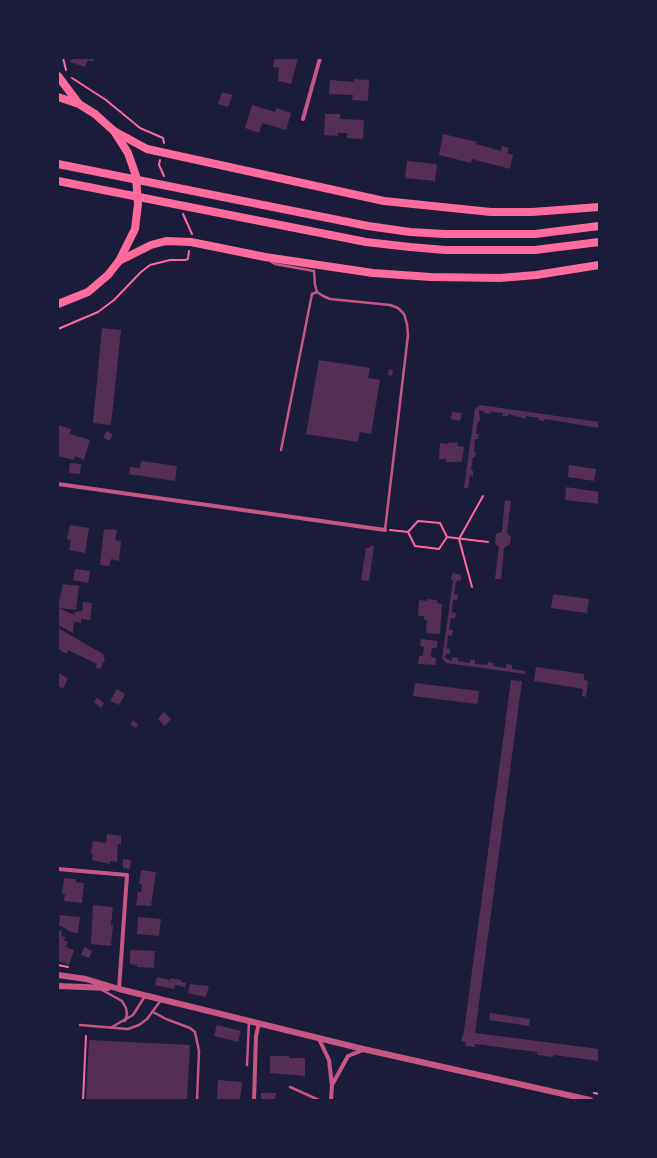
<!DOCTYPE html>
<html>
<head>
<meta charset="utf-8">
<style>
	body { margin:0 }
	#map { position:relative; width:657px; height:1158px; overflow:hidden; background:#1b1b3a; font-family:"Sofia Sans Condensed",sans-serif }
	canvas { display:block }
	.frame { position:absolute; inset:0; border:59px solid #1b1b3a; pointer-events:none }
</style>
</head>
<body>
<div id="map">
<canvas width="657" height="1158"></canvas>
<div class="frame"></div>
</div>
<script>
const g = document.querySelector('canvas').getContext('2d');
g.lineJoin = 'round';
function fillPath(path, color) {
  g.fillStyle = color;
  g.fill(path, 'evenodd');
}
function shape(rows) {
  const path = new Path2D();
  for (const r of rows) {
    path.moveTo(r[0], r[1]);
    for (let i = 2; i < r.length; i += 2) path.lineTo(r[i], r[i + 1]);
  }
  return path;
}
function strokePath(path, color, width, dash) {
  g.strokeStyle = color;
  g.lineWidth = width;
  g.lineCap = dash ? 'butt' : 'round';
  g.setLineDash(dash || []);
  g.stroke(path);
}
const building = shape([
	[72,58,94,58,93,62,88,60,85,67,70,62],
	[275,58,298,58,291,84,278,81,279,68,273,67],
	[354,79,369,80,368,101,352,100,353,95,329,94,330,80,354,82],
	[222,92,233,95,228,107,218,104],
	[252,105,275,112,276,108,291,113,286,130,262,123,259,133,245,128],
	[325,114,340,114,340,119,364,120,363,139,347,138,347,133,338,133,338,136,324,135],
	[443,134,477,142,476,144,501,151,502,146,509,148,507,153,513,155,510,169,472,159,471,163,439,155],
	[407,161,437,164,435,181,405,178],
	[102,328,121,330,111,425,93,423],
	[319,360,370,368,368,378,380,380,371,434,360,432,358,442,306,434],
	[389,369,393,370,392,376,388,375],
	[480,405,599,422,599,428,545,419,544,421,539,420,539,418,526,416,526,419,508,414,508,416,502,416,503,413,491,412,490,414,484,413,484,411,479,410,480,421,478,421,476,434,479,434,478,439,475,439,474,452,476,453,475,457,473,457,471,470,473,471,473,476,470,475,468,488,464,488,475,409],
	[452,412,462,413,460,421,451,419],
	[58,425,71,429,70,434,90,440,84,460,75,456,74,460,58,456],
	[107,431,113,435,109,441,103,437],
	[449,442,458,443,457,446,464,447,462,462,446,462,446,459,439,459,440,443,448,444],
	[141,461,177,466,175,481,129,474,130,467,140,468],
	[70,463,81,464,80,474,69,473],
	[569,465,596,469,594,481,568,477],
	[566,487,599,492,599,504,565,500],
	[505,500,511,501,507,533,511,537,510,544,504,548,501,579,495,579,499,547,495,544,496,534,502,532],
	[70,525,89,528,85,553,69,550,71,540,67,539],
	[104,529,117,530,115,540,121,541,119,561,111,559,109,566,100,565],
	[370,546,374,546,369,581,361,580,366,548,370,548],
	[75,569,90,571,88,583,73,580],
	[454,573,461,575,461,580,456,581,454,594,458,595,457,600,453,600,452,612,456,613,455,618,451,618,449,630,453,630,452,636,448,635,447,648,450,649,450,654,446,654,445,658,452,661,452,657,458,658,458,661,470,663,470,660,475,660,475,664,487,665,488,662,494,663,493,666,506,668,506,664,512,665,512,669,525,671,525,674,446,663,442,658,453,581,451,579,452,574],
	[63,584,79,586,76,610,59,608,74,615,75,612,82,611,83,602,92,603,90,620,81,619,81,623,74,622,73,633,58,625,58,607],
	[553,594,589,599,587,613,551,608],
	[427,599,437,600,437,603,442,604,440,634,426,633,427,620,424,620,424,616,418,616,419,600,427,601],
	[58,628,103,654,105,659,100,669,95,667,97,664,68,650,67,654,58,649],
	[421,639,438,641,437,648,432,648,431,657,436,658,435,665,418,664,419,656,423,656,424,647,420,646],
	[536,667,584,674,584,680,588,681,586,697,582,696,583,689,534,681],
	[58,673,68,678,63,689,58,686],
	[511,680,522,681,475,1033,599,1049,599,1061,554,1055,553,1057,537,1055,537,1052,475,1044,475,1047,465,1046,466,1042,461,1041,464,1031],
	[415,683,479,691,477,704,413,696],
	[117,689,125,694,119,705,110,701],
	[97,698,104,703,101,708,94,702],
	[164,712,171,719,165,726,158,719],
	[133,721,138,724,136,728,130,724],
	[107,834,121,836,121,844,118,844,117,862,110,861,110,864,92,860,93,854,91,854,93,841,106,843],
	[123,859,131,860,130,869,123,868],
	[141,870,156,872,151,906,136,905,138,892,141,892,142,885,139,884],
	[64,878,76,879,76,882,84,883,82,903,64,901,65,894,62,894],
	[93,905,113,907,111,925,113,925,111,946,91,944],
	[60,915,80,917,78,933,71,932,59,925],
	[138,917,161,919,159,936,137,934],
	[58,929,62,931,61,936,65,937,64,941,68,942,66,947,74,950,69,965,58,961],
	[84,947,92,951,89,958,81,955],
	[130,950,155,951,154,968,137,967,137,965,130,964],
	[157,977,170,980,170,978,181,980,181,982,186,983,185,987,175,985,174,989,155,985],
	[190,984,209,986,206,997,188,993],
	[490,1013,530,1019,529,1026,489,1020],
	[217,1025,241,1031,238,1042,214,1036],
	[89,1040,190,1045,187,1100,86,1100],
	[270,1056,289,1056,289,1058,305,1058,305,1076,270,1073],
	[218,1080,242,1082,240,1100,217,1100],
	[261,1093,276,1093,275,1100,261,1100]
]);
const path = shape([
	[63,58,66,70],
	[72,78,106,100,140,128,163,138,164,143],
	[160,160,159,165,164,176],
	[183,214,192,234],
	[58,329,98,312,114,300,141,272,150,265,170,260,185,260,188,259,189,251],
	[390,530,408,532,418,521,440,523,447,537,439,549,415,546,408,532],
	[447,537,488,542],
	[472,587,459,539,483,496],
	[58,965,68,967],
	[594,1093,599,1094],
	[83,1100,86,1036]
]);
const service = shape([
	[270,261,275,264,314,271,315,285,317,292,323,296,330,299,390,305,398,308,404,314,407,324,408,335,385,530],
	[281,450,312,294,317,292],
	[102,990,122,1001,126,1008,127,1014,125,1021],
	[153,1012,166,1019,190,1028,195,1032,199,1051,197,1100],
	[80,1025,128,1029,139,1025,147,1019,161,1000],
	[112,1027,133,1015,145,996],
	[247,1065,249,1022],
	[290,1087,319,1100]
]);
const minor = shape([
	[303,119,320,58],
	[58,484,385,530],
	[58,869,127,875,119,989],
	[319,1039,329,1060,332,1086,331,1100],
	[332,1085,348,1056,363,1050],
	[254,1100,256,1036,259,1023]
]);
const tertiary = shape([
	[58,975,86,979,119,989,363,1049,590,1100],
	[58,986,108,988]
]);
const primary = shape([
	[58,76,79,104],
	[58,97,79,104,95,114,114,131,128,153,136,176,138,204,135,229,119,261,108,275,88,292,58,304]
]);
const trunk = shape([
	[114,131,147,149,384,201,491,212,532,212,599,207],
	[58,164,368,226,410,232,444,234,535,234,599,226],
	[58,181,366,242,410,247,445,250,535,250,599,242],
	[119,261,151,245,166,241,191,242,265,257,373,273,431,277,500,278,536,275,599,265]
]);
fillPath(building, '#542f53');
strokePath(path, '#ff6b9d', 2);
strokePath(service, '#c65784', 2.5);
strokePath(minor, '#c65784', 4);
strokePath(tertiary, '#c65784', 6);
strokePath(primary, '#ff6b9d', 8);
strokePath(trunk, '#ff6b9d', 8);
</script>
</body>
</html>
